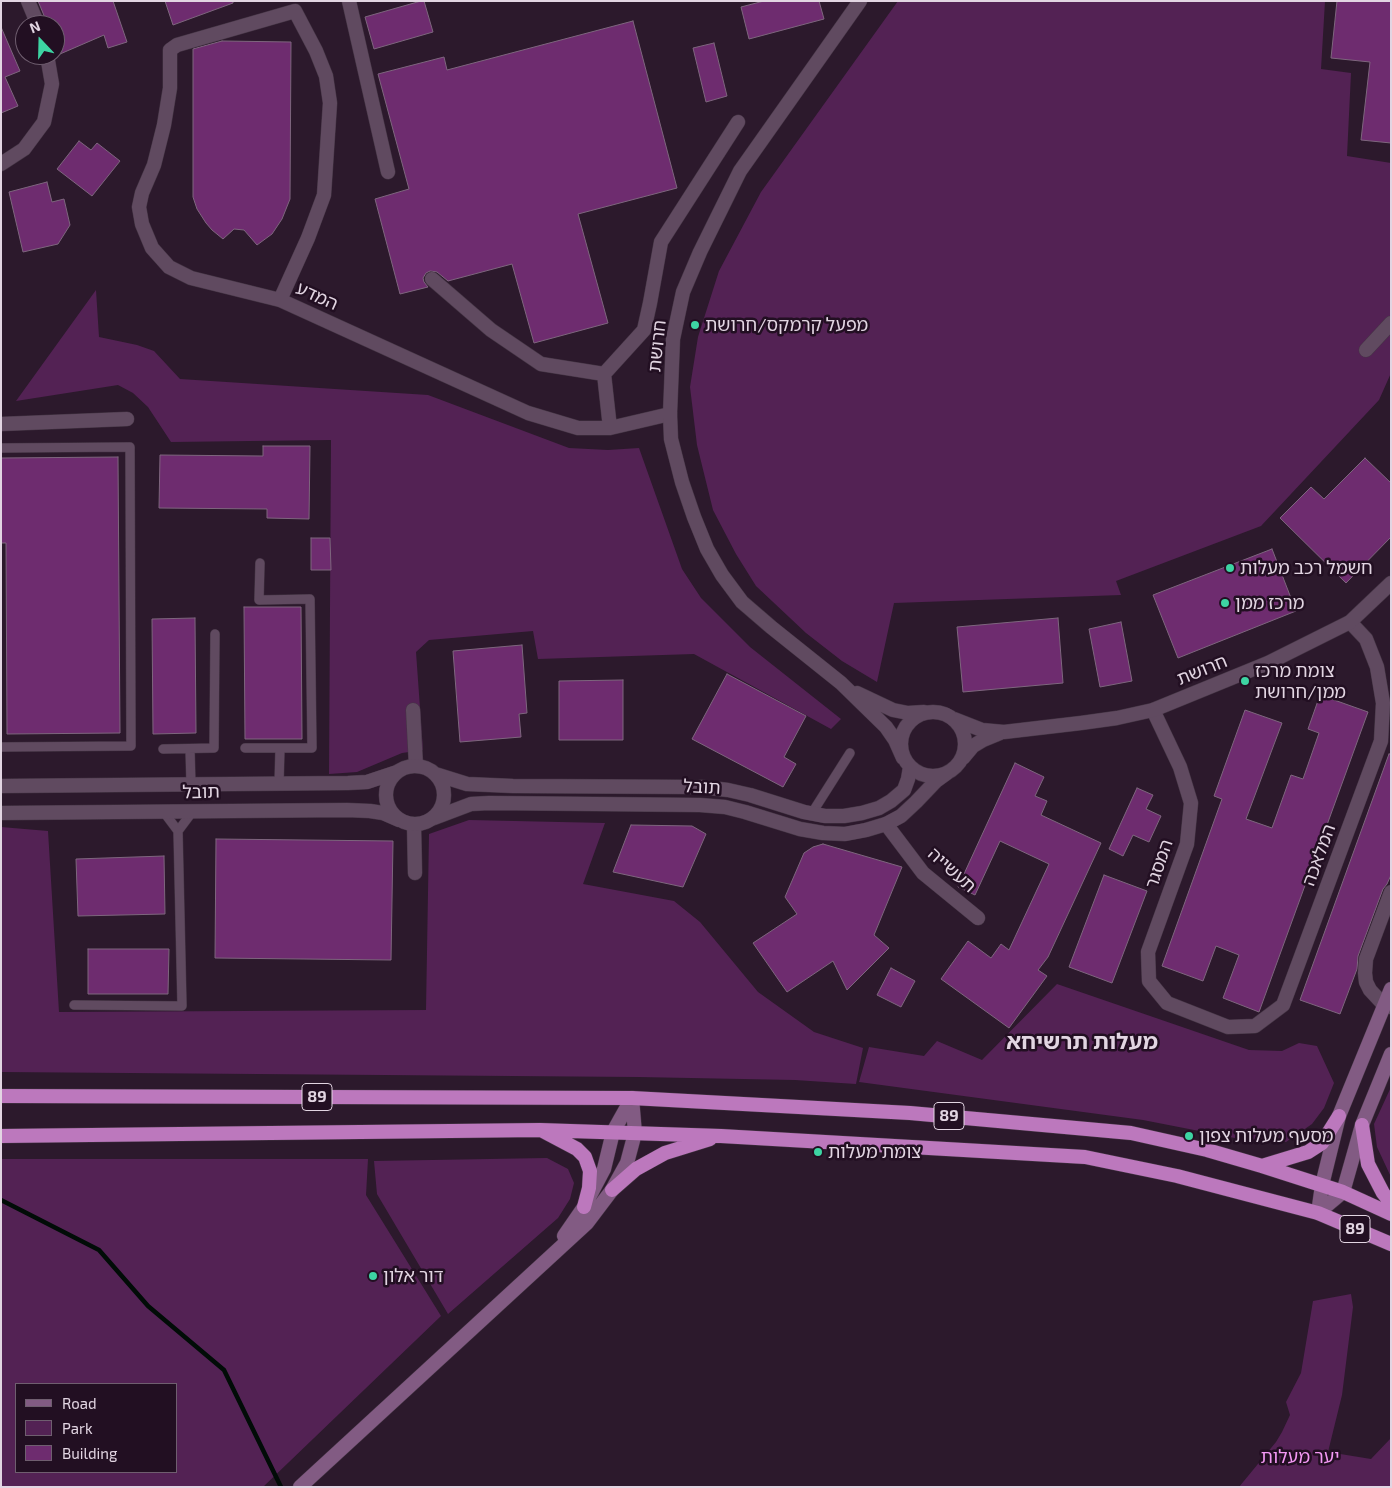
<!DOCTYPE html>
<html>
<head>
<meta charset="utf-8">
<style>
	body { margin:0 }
	#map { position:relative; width:1392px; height:1488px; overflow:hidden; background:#2c192c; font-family:"Exo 2",sans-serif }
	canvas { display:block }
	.frame { position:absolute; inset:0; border:2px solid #e2d5e2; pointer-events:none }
	.legend { position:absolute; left:15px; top:1383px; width:162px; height:90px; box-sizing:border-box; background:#220f22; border:1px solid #6f5e6f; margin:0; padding:6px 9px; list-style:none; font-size:15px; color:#e2d5e2 }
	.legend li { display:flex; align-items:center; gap:10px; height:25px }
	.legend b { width:25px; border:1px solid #6f5e6f }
	.north { position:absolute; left:15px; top:15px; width:50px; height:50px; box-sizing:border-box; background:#220f22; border:1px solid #6f5e6f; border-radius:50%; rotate:339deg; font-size:14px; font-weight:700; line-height:20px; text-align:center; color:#e2d5e2 }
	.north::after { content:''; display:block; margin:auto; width:18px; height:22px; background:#3dd4a3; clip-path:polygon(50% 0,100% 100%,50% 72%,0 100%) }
</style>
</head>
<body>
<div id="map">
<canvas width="1392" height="1488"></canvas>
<div class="frame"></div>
<ul class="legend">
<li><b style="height:6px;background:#825b83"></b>Road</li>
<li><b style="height:14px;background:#532254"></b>Park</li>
<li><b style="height:14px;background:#6e2c6f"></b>Building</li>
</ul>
<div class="north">N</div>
</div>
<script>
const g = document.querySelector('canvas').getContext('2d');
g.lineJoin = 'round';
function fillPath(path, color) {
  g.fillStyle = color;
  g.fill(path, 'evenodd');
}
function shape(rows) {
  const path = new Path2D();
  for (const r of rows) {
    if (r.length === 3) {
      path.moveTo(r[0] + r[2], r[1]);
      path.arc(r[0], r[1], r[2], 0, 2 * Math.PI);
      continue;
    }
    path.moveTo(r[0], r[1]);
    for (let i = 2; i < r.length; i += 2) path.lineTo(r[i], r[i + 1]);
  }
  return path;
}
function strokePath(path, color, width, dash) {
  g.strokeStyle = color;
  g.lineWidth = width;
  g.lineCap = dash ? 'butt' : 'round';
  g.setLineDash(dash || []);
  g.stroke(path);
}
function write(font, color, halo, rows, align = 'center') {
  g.font = font + ' "Exo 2","Noto Sans Hebrew",sans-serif';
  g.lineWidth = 5;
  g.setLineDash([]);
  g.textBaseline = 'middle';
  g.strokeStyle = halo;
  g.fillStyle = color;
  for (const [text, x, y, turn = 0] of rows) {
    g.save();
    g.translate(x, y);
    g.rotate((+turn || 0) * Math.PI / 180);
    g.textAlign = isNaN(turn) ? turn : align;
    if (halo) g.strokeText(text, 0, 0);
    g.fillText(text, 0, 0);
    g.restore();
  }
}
const green = shape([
	[898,1,1325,1,1321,69,1351,73,1347,156,1391,163,1391,373,1379,400,1261,526,1116,581,1121,595,894,603,877,682,842,661,806,633,756,586,736,554,713,510,697,445,690,387,698,337,719,271,761,192],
	[96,290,99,337,137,345,154,351,180,379,428,395,569,448,608,450,639,448,682,569,701,598,750,647,841,719,831,729,694,654,538,659,533,631,429,640,416,652,423,750,402,753,357,772,329,774,331,440,171,442,148,407,133,393,118,385,16,401],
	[469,820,605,823,583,884,674,901,700,922,758,992,814,1032,863,1048,856,1084,795,1080,638,1077,1,1072,1,827,48,831,59,1012,426,1010,429,834],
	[1057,984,1249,1050,1282,1051,1299,1043,1317,1046,1334,1083,1324,1108,1312,1124,1286,1142,1235,1138,1143,1120,859,1082,869,1047,924,1056,937,1041,982,1060],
	[1391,1087,1391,1177,1377,1147,1374,1124],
	[547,1158,568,1169,574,1183,570,1199,558,1218,448,1314,377,1194,374,1161],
	[1,1159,368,1159,366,1195,441,1316,263,1487,1,1487],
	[176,1384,176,1472,16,1472,16,1384],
	[1351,1294,1353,1307,1342,1395,1328,1452,1371,1459,1391,1438,1391,1487,1239,1487,1276,1442,1282,1432,1290,1415,1286,1402,1301,1373,1313,1301]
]);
const stream = shape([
	[1,1200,99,1250,148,1306,224,1370,281,1487]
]);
const building = shape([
	[38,1,113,1,127,42,108,48,104,35,60,54,55,42,55,25,48,25,38,1],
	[165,1,233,1,233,3,173,25,165,1],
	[421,1,424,1,433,32,374,49,365,17,421,1],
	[764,1,819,1,824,19,749,39,741,7,764,1],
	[1337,1,1391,1,1391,143,1361,140,1370,62,1331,58,1337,1],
	[633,21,677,188,578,214,608,323,534,343,512,264,448,281,437,272,430,271,426,273,423,278,424,282,428,287,400,294,375,199,409,189,378,74,444,57,447,70,633,21],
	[1,27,20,71,5,77,18,106,1,113,1,27],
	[222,41,291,42,290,199,282,219,272,234,257,245,244,230,234,229,223,239,212,230,206,223,197,209,193,197,193,49,222,41],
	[714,43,727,96,706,102,693,48,714,43],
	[79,141,91,150,97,143,120,161,92,196,57,169,79,141],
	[47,182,52,202,64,199,70,225,58,244,23,252,9,192,47,182],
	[263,446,310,446,309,519,267,518,267,509,159,508,160,455,263,456,263,446],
	[118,457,120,733,7,734,6,543,1,543,1,458,118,457],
	[1365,458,1391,483,1391,537,1346,583,1280,518,1311,487,1324,499,1365,458],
	[311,538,330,538,331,570,311,570,311,538],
	[1272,549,1296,611,1178,658,1153,595,1272,549],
	[244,607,301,607,302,739,245,739,244,607],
	[195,618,196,733,153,734,152,619,195,618],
	[1058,618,1063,683,963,692,957,627,1058,618],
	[1121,622,1132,681,1100,687,1089,629,1121,622],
	[522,645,527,713,519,714,521,737,460,742,453,651,522,645],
	[727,674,806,716,784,757,796,764,783,787,692,739,727,674],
	[623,680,623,740,559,740,559,681,623,680],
	[1320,695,1368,712,1259,1012,1223,998,1239,955,1216,946,1203,981,1162,966,1222,799,1214,796,1245,710,1282,723,1246,819,1272,828,1291,775,1303,779,1319,733,1308,729,1320,695],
	[1389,754,1391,754,1391,875,1387,884,1383,889,1358,956,1357,969,1340,1014,1300,1000,1389,754],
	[1015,763,1044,777,1035,796,1047,801,1041,815,1101,843,1048,957,1038,970,1047,976,1009,1028,941,979,968,941,991,958,1001,944,1009,950,1049,864,1000,841,975,895,958,887,1015,763],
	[1137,788,1153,795,1146,809,1161,816,1149,842,1133,835,1123,856,1109,849,1137,788],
	[631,825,692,826,706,834,683,887,613,872,631,825],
	[216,839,393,841,391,960,215,958,216,839],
	[823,844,902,867,874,935,889,948,847,990,833,961,787,992,753,943,797,914,785,897,804,853,813,847,823,844],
	[164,856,165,914,78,916,76,859,164,856],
	[1104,875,1147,891,1112,983,1069,967,1104,875],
	[88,949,169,949,168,994,88,994,88,949],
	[891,968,915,981,901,1007,877,995,891,968]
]);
const service = shape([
	[1,448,130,447,131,746,1,747],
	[245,748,312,748,310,599,259,600,260,563],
	[163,749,214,748,215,634],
	[190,749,191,785],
	[279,784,280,748],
	[812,813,850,753],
	[178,831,193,811],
	[74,1005,182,1006,178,831,163,811]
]);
const minor = shape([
	[28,1,38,25],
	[349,1,388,172],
	[1,164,24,149,44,122,52,84,47,55],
	[432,279,491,330,541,364,604,374,644,330,650,303,661,242,738,122],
	[280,300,308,238,324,195,330,103,326,76,316,51,295,11,177,45,170,50,170,88,164,125,154,165,142,193,139,207,142,224,152,248,169,267,191,278,280,300,528,413,578,428,610,428,670,414],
	[1366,350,1391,323],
	[604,374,610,428],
	[1,424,127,419],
	[413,710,416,766],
	[1153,710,1180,767,1191,803,1187,844,1148,952,1149,981,1167,1003,1228,1027,1255,1026,1283,1005,1381,741,1383,703,1377,667,1366,639,1350,622],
	[886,824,923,873,978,918],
	[414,825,415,873],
	[1391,892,1366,959,1365,973,1366,982,1370,990,1384,1005,1391,1007]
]);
const tertiary = shape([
	[860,1,740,171,700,252,683,292,673,339,670,414,671,439,682,482,694,517,707,549,722,575,742,602,771,627,841,683,886,727,895,740,903,758],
	[857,693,893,710,908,713,924,712],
	[933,744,32],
	[954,719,982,730,1004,732,1081,723,1117,718,1153,710,1268,663,1350,622,1391,583],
	[963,758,973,746,983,740,1000,733],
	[415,795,29],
	[435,774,467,784,513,786,701,787,728,790,750,795,804,812,825,816,844,816,862,813,879,808,891,801,904,790,908,779,910,767],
	[1,786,348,783,367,782,397,772],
	[1,813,347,810,370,811,383,813,399,820],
	[434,818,471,804,489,803,700,805,725,807,745,812,800,829,823,833,845,834,866,830,886,824,901,816,916,802,936,781,947,773]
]);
const secondary = shape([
	[1318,1213,1322,1185,1339,1116,1391,989],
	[1318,1213,1343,1192,1362,1125,1391,1054],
	[564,1236,584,1207,604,1169,613,1132,632,1098],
	[300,1487,587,1223,612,1190,627,1163,635,1133,632,1098]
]);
const trunk = shape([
	[1,1096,632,1098,910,1113,1131,1133,1207,1150,1262,1166,1343,1192,1391,1214],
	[1362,1125,1368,1164,1383,1193,1391,1203],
	[543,1131,577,1149,585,1157,590,1171,589,1188,584,1207],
	[1,1136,540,1130,721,1136,1085,1157,1177,1176,1318,1213,1391,1244],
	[1262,1166,1308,1152,1322,1143,1339,1116],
	[612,1190,636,1169,665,1153,710,1139]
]);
const markers = [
	[695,325,5,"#3dd4a3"],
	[1230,568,5,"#3dd4a3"],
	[1225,603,5,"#3dd4a3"],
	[1245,681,5,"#3dd4a3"],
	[1189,1136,5,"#3dd4a3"],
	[818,1152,5,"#3dd4a3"],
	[373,1276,5,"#3dd4a3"]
];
const shields = [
	[317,1097,30],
	[949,1116,30],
	[1355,1229,30]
];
const shieldNames = [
	["89",317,1097],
	["89",949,1116],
	["89",1355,1229]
];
const streetNames = [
	["המדע",317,296,24],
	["חרושת",657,346,-84],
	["חרושת",1202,670,-22],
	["תובל",702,787,3],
	["תובל",201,792,-1],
	["המלאכה",1319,855,-70],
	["המסגר",1159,864,-71],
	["תעשייה",952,870,42]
];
const poiNames = [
	["מפעל קרמקס/חרושת",705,325],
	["חשמל רכב מעלות",1240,568],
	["מרכז ממן",1235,603],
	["צומת מרכז",1255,671],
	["ממן/חרושת",1255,692],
	["מסעף מעלות צפון",1199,1136],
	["צומת מעלות",828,1152],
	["דור אלון",383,1276]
];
const parkNames = [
	["יער מעלות",1300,1457]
];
const districtNames = [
	["מעלות תרשיחא",1082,1042]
];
fillPath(green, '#532254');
strokePath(stream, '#010c07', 4.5);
fillPath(building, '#6e2c6f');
strokePath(building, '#7e667e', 1);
strokePath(service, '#453645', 10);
strokePath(minor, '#453645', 15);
strokePath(tertiary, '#453645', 15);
strokePath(secondary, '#453645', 15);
strokePath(trunk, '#453645', 15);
strokePath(service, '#604a60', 9);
strokePath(minor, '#604a60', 14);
strokePath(tertiary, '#604a60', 14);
strokePath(secondary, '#825b83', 14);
strokePath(trunk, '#bc78bd', 14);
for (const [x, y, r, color] of markers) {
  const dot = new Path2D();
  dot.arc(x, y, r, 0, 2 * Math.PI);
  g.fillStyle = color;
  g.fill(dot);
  strokePath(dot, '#220f22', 2);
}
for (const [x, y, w] of shields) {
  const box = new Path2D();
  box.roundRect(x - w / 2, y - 13.5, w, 27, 4);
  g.fillStyle = '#220f22';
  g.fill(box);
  strokePath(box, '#e2d5e2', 1);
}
write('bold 16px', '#e2d5e2', null, shieldNames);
write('18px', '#e2d5e2', '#220f22', streetNames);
write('18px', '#e2d5e2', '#220f22', poiNames, 'left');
write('18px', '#f398f4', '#220f22', parkNames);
write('bold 22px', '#e2d5e2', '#220f22', districtNames);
</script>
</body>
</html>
